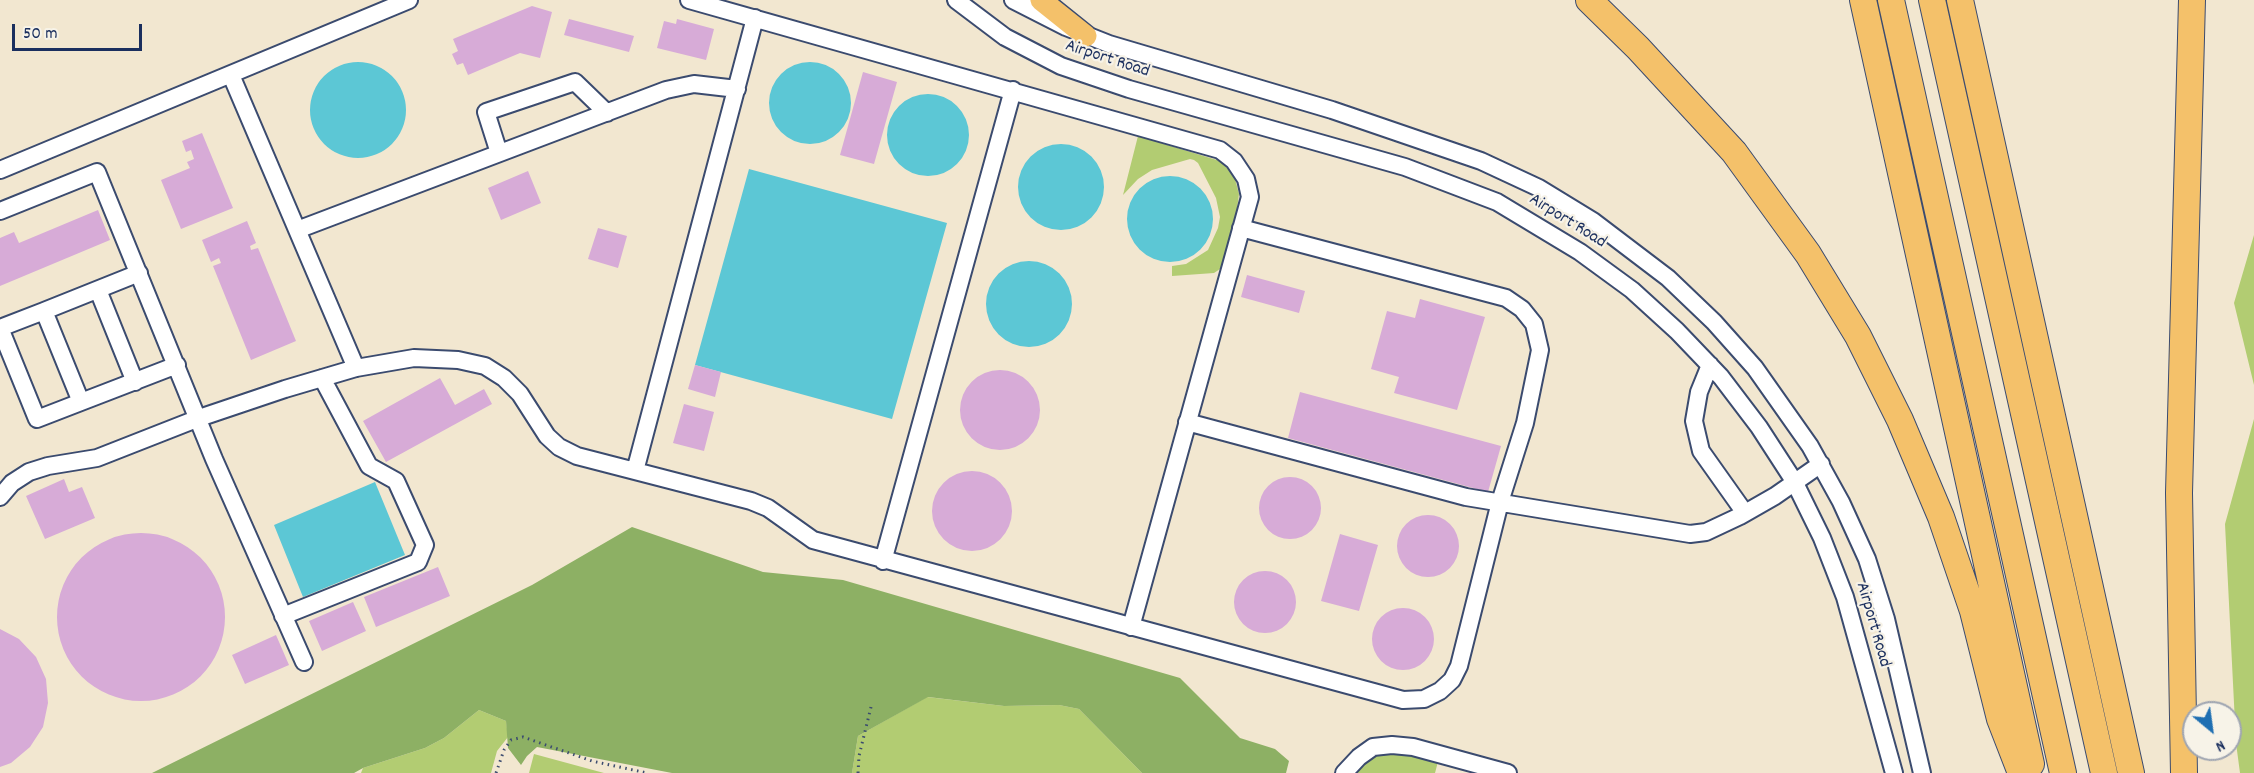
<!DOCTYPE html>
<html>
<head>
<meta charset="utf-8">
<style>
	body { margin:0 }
	#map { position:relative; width:2254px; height:773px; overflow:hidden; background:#f2e7d0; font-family:Dekko,sans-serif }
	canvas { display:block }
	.north { position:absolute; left:2182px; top:701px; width:60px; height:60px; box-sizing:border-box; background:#f7f3e8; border:2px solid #9fa5b1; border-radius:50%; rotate:151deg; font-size:16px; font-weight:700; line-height:24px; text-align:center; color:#1b2f5e }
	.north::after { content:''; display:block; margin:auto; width:21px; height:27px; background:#1f6fb2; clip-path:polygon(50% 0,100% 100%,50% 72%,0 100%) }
	.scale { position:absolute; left:12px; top:24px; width:130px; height:27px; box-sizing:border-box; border:3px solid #1b2f5e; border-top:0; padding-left:8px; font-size:18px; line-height:21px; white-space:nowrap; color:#1b2f5e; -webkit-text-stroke:4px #f7f3e8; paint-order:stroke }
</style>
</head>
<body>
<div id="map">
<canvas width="2254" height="773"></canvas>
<div class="north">N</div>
<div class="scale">50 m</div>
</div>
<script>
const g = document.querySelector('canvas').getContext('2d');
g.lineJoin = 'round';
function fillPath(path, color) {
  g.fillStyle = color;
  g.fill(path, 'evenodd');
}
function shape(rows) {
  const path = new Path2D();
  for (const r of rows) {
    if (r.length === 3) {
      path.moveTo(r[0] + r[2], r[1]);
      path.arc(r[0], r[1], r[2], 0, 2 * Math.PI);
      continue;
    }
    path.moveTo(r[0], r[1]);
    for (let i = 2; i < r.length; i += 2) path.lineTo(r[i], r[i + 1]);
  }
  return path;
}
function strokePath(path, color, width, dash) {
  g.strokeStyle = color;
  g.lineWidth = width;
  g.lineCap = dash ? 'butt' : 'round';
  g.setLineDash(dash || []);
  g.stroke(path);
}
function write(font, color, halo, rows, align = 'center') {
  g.font = font + ' Dekko,sans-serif';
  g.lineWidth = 4.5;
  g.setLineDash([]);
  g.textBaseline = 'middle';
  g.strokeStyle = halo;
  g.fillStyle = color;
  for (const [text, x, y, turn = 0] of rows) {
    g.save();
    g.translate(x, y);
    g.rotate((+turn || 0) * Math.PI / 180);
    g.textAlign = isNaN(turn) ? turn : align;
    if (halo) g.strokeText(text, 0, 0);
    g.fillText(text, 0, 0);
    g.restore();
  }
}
const green = shape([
	[1138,136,1220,161,1234,175,1239,194,1233,239,1220,269,1214,273,1172,276,1172,266,1186,264,1208,250,1218,228,1220,217,1216,198,1198,163,1194,160,1190,159,1152,170,1138,179,1123,195],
	[2254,235,2254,385,2234,303],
	[2254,419,2254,773,2240,773,2236,743,2225,524],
	[927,697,1004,706,1059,705,1079,709,1142,773,852,773,858,736],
	[479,710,506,721,508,737,497,751,491,773,361,773,363,768,425,748,444,738],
	[1373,747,1440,754,1435,773,1344,773],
	[534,754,604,773,529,773]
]);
const forest = shape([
	[632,527,763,572,843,580,1180,678,1240,738,1275,749,1289,761,1286,773,1142,773,1079,709,1059,705,1004,706,928,697,858,736,852,773,672,773,537,747,527,756,521,765,508,748,506,721,479,710,444,738,425,748,363,768,354,773,152,773,532,585]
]);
const water = shape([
	[358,110,48],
	[810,103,41],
	[928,135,41],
	[1061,187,43],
	[749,169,947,223,892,419,695,365],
	[1170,219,43],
	[1029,304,43],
	[375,482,405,555,303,597,274,525]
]);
const building = shape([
	[532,6,552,12,540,58,520,53,468,75,463,63,457,65,452,54,458,51,453,39],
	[569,19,634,36,629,52,564,35],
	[677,19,714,29,706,60,657,48,664,21,676,24],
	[863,72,897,82,874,164,840,155],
	[202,133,233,208,181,229,161,180,190,168,187,162,194,159,191,150,186,152,182,141],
	[528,171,541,203,501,220,488,188],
	[98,210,110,240,0,286,0,238,14,232,19,243],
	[247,221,256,243,250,246,251,250,258,248,296,341,251,360,213,266,221,263,219,258,211,262,202,240],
	[598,228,627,236,618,268,588,259],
	[1247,275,1305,291,1299,313,1241,297],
	[1420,299,1485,317,1457,410,1394,393,1399,377,1371,369,1387,311,1415,318],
	[695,365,721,372,715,397,688,389],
	[1000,410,40],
	[440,378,455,405,484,389,492,404,386,462,363,421],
	[1300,392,1501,446,1488,492,1288,438],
	[684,404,714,412,704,451,673,443],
	[972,511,40],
	[1290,508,31],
	[64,479,69,492,82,487,95,518,45,539,26,496],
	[1428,546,31],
	[141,617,84],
	[1340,534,1378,545,1359,611,1321,601],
	[438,567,450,596,376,627,364,597],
	[1265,602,31],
	[353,602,366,631,322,651,309,621],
	[1403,639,31],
	[0,629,19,639,36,657,46,679,48,703,43,727,30,747,11,763,0,767],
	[276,635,289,665,245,684,232,655]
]);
const path = shape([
	[496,773,504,750,511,740,523,737,592,761,647,773],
	[858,773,859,756,871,707]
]);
const minor = shape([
	[689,0,1220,150,1234,161,1246,179,1250,197,1131,627],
	[956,0,1005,37,1061,66,1129,89,1405,167,1497,202,1580,252,1632,290,1677,331,1721,377,1759,427,1794,481,1822,538,1845,597,1894,773],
	[1013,0,1066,27,1109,44,1332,110,1481,161,1539,188,1593,221,1668,278,1714,322,1755,368,1810,446,1841,502,1867,559,1886,619,1922,773],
	[231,75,356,368],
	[499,153,486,112,575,82,607,113],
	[0,170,409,0],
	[0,211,97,172,214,459,304,662],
	[297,230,666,90,694,84,737,89],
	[139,273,44,311,81,402,177,365],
	[98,290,135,382],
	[0,328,37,419,81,402],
	[0,328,44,311],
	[1710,365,1699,392,1694,421,1701,451,1745,513],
	[1187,422,1466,497,1690,534,1706,532,1740,516,1775,496,1821,464],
	[635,471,755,18],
	[0,497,12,483,29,472,48,466,97,458,199,418,285,389,356,368,414,358,458,360,485,366,504,378,520,394,547,436,559,447,577,456,751,501,768,508,813,540,1403,700,1424,699,1440,691,1452,680,1459,666,1500,502,1525,423,1540,350,1534,324,1522,309,1506,298,1241,228],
	[883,561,1013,90],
	[283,616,418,562,425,545,396,481,369,466,322,378],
	[1344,773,1359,757,1373,747,1392,745,1413,747,1508,773]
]);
const major = shape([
	[1041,0,1086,36]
]);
const highway = shape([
	[1589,0,1638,48,1734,152,1808,254,1858,336,1900,420,1941,517,1973,611,2000,719,2021,773],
	[1863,0,2031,764],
	[1891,0,2063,773],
	[1932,0,2104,773],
	[1960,0,2131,773],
	[2184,773,2179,493,2192,0]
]);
const streetNames = [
	["Airport Road",1107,60,18],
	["Airport Road",1567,222,32],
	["Airport Road",1872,625,74]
];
fillPath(green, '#b2cc72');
fillPath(forest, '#8db064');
fillPath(water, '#5cc7d5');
fillPath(building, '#d7abd7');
strokePath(minor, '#3b4b6f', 20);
strokePath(major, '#3b4b6f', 24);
strokePath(highway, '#3b4b6f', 28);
strokePath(path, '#3b4b6f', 3, [1.5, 4.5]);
strokePath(minor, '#fff', 16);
strokePath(major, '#f4c16a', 21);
strokePath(highway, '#f4c16a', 26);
write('18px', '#1b2f5e', '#f7f3e8', streetNames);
</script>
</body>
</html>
